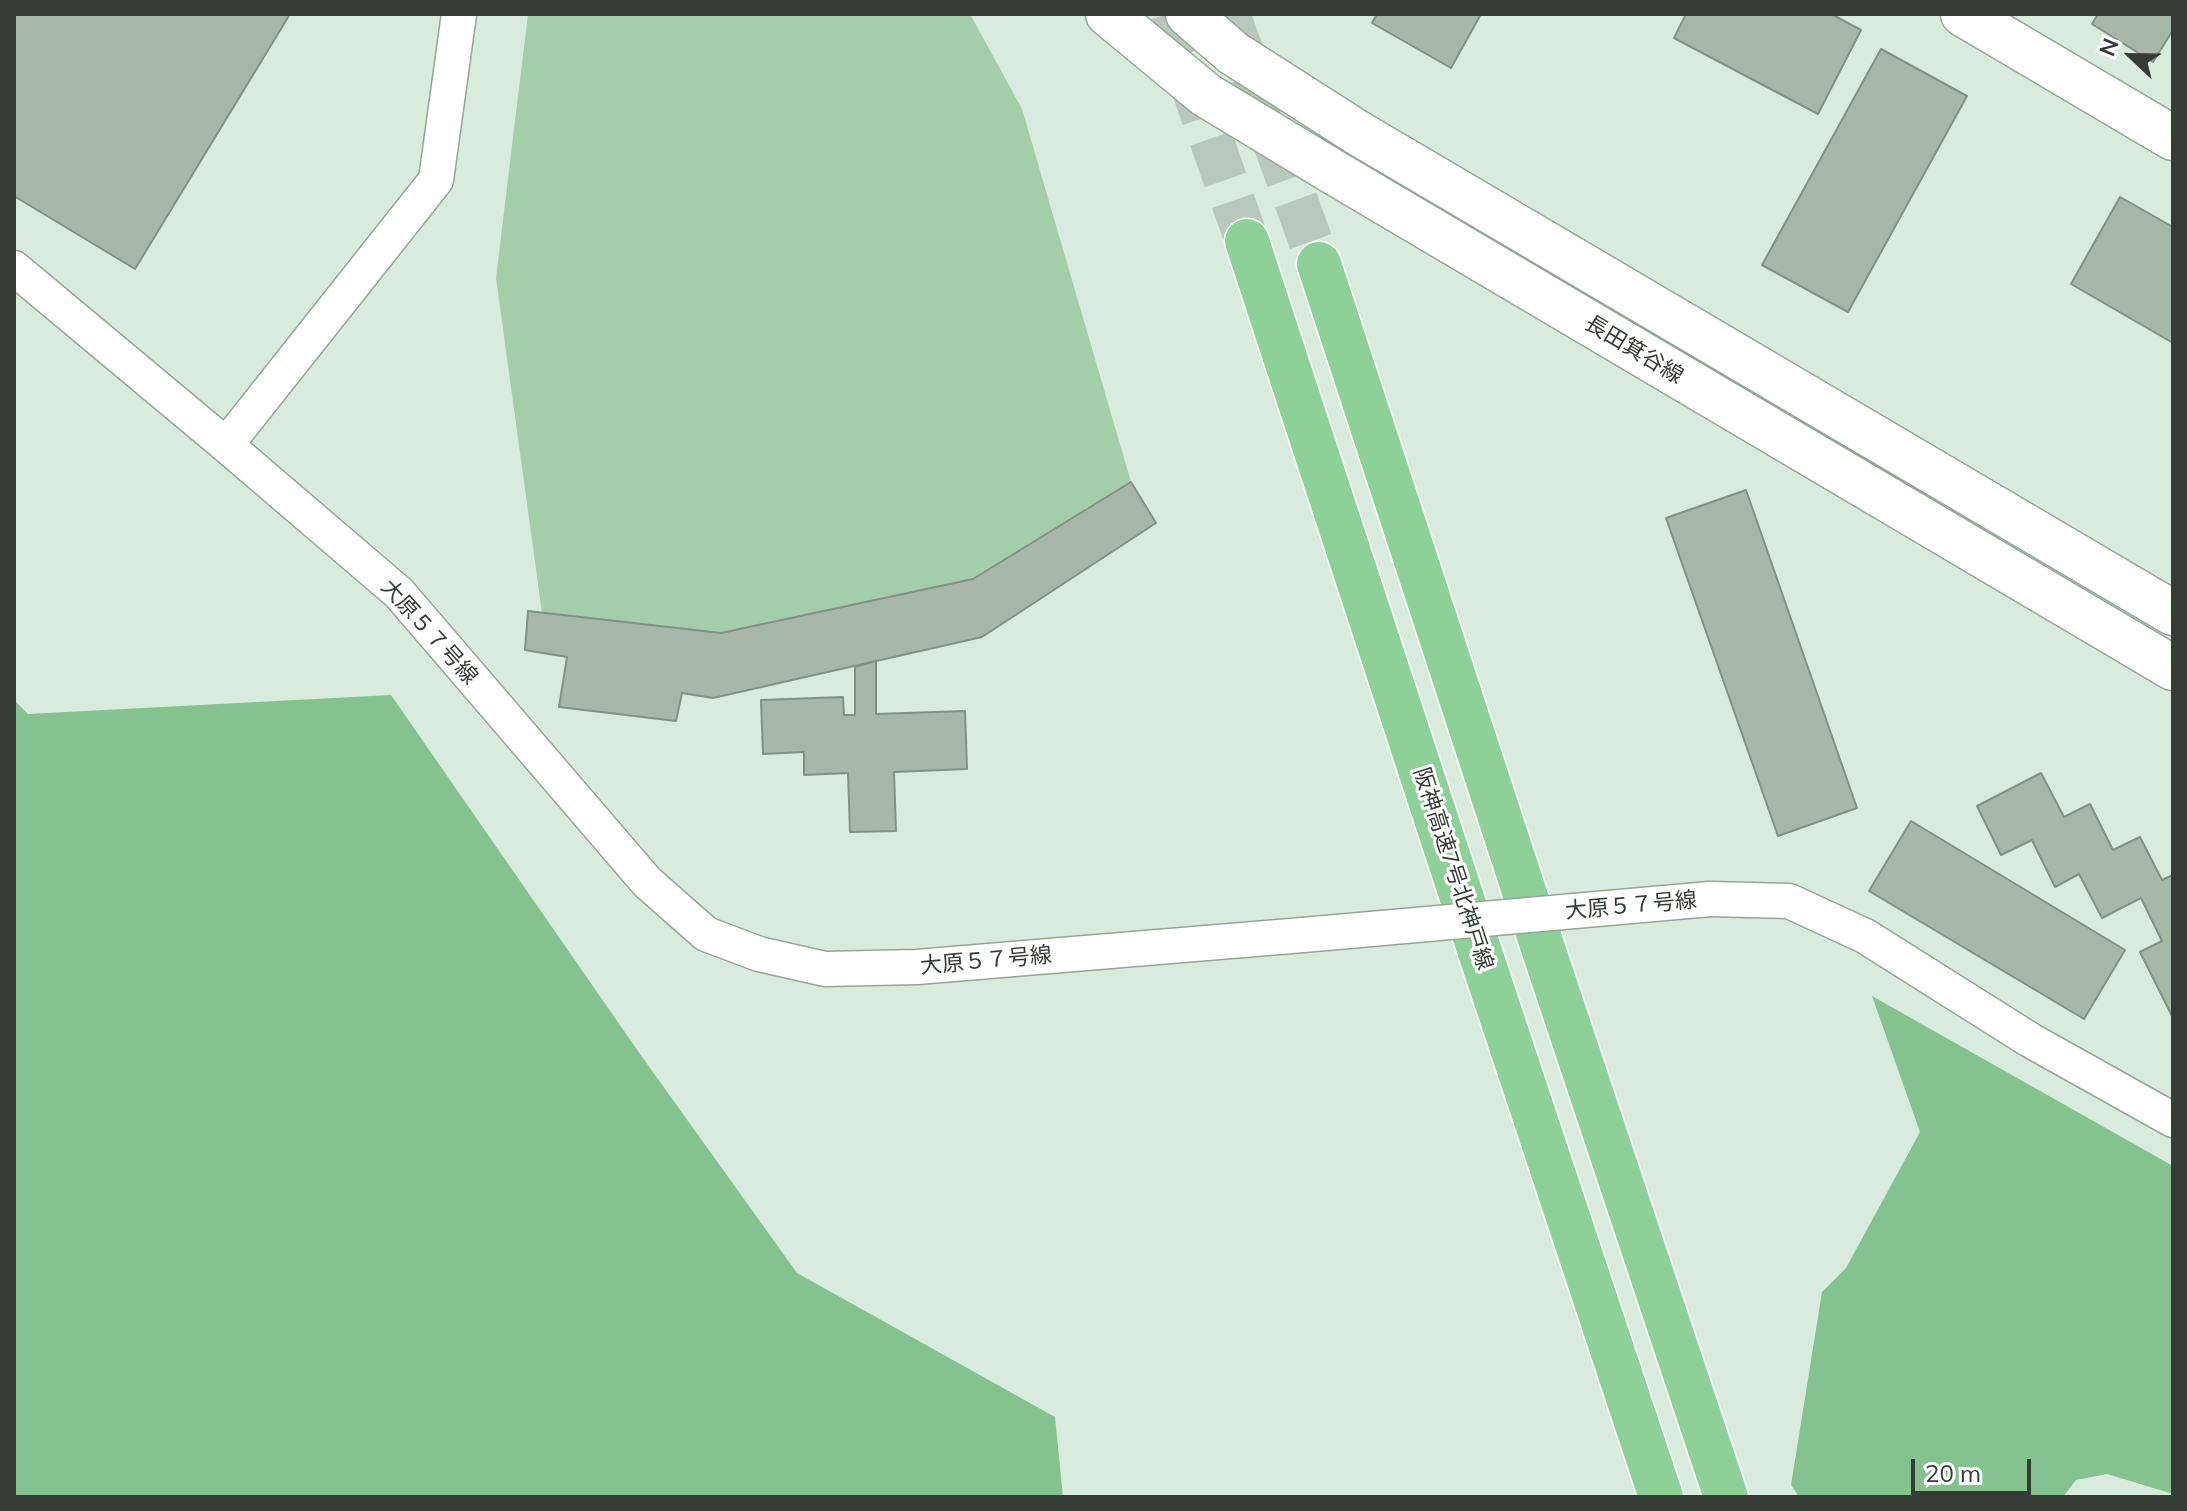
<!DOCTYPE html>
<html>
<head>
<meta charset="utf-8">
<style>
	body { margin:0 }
	#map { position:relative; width:2187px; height:1511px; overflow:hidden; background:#d9ebdc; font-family:Mulish,sans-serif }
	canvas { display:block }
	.frame { position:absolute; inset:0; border:16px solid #353c36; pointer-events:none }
	.north { position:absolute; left:2091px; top:16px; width:80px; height:80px; -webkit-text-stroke:6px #fff; paint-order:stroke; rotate:292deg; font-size:22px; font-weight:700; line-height:32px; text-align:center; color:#353c36 }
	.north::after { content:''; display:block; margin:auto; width:28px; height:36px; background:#353c36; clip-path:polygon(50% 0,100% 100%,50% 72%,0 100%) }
	.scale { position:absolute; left:1911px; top:1459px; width:120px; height:36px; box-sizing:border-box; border:4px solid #353c36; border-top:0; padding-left:10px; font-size:24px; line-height:28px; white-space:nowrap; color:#353c36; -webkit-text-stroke:6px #fff; paint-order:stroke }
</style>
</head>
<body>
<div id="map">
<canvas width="2187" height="1511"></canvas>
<div class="frame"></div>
<div class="north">N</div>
<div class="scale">20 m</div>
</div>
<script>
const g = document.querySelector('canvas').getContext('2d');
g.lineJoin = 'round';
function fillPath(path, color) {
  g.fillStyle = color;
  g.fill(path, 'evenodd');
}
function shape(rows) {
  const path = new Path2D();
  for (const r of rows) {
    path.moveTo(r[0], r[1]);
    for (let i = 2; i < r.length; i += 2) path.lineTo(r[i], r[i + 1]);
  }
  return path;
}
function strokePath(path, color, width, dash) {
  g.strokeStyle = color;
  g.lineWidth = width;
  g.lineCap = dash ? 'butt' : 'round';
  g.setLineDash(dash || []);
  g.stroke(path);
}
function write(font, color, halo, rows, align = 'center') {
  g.font = font + ' Mulish,"Noto Sans JP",sans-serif';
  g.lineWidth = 6;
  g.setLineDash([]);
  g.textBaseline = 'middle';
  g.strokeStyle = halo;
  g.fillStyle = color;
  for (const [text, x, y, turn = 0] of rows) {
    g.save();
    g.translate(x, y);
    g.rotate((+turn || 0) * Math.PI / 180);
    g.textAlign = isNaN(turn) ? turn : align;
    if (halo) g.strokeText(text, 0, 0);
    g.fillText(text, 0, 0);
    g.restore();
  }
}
const green = shape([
	[528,14,970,14,1022,109,1131,482,973,579,721,633,542,613,496,278]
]);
const forest = shape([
	[391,695,640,1054,797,1273,1055,1417,1063,1497,14,1497,14,700,28,714],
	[1872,996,2173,1166,2173,1494,2107,1474,2076,1480,2063,1497,1799,1497,1791,1485,1822,1292,1846,1268,1920,1132]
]);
const building = shape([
	[14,14,290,14,135,269,14,196,14,14],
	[1377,14,1481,14,1451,68,1372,23,1377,14],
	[1686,14,1831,14,1861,30,1818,114,1674,38,1686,14],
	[2098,14,2173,14,2173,30,2153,62,2092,24,2098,14],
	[1881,49,1967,96,1848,312,1762,265,1881,49],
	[2120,197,2173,227,2173,343,2071,284,2120,197],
	[1131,482,1156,523,982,637,713,698,682,693,676,721,559,707,567,657,525,650,528,611,721,633,973,579,1131,482],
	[1746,490,1857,808,1778,836,1666,518,1746,490],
	[876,661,876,714,965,711,967,769,894,772,896,831,850,832,848,773,804,775,804,752,763,754,761,700,843,697,844,715,855,715,855,667,876,661],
	[2041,773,2064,817,2090,804,2113,850,2140,837,2162,880,2173,875,2173,1018,2140,952,2162,941,2141,898,2102,918,2079,874,2055,887,2032,840,2001,855,1977,806,2041,773],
	[1911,821,2125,950,2084,1019,1869,891,1911,821]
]);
const highwayTunnel = shape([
	[1167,14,1247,241],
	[1228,14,1319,264]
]);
const street = shape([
	[14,268,226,445,399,593,647,882,706,934,759,954,825,969,917,967,1303,935],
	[226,445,436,180,459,14],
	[1710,899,1789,901,1865,936,2030,1040,2173,1120]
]);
const secondary = shape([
	[1108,14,1206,95,1335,173,2173,668],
	[1188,14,1233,53,1358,133,2173,613],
	[1963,14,2173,138]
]);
const highway = shape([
	[1247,241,1464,904,1661,1497],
	[1319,264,1526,897,1726,1497]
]);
const streetBridge = shape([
	[1303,935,1710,899]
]);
const streetNames = [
	["長田箕谷線",1634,350,31],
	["大原５７号線",429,632,48],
	["阪神高速7号北神戸線",1453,869,72],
	["大原５７号線",1631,906,-5],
	["大原５７号線",986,961,-5]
];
fillPath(green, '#a3cea9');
fillPath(forest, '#84c38f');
fillPath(building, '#a7b8a9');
strokePath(building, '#829184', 2);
strokePath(highwayTunnel, '#b8c8bb', 44, [44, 22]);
strokePath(street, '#95a697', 37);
strokePath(secondary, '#95a697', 47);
strokePath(highway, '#fff', 47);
strokePath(street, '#fff', 34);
strokePath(secondary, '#fff', 44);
strokePath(highway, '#8dd098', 44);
strokePath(streetBridge, '#95a697', 37, []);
strokePath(streetBridge, '#fff', 34);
write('22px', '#353c36', '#fff', streetNames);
</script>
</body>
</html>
